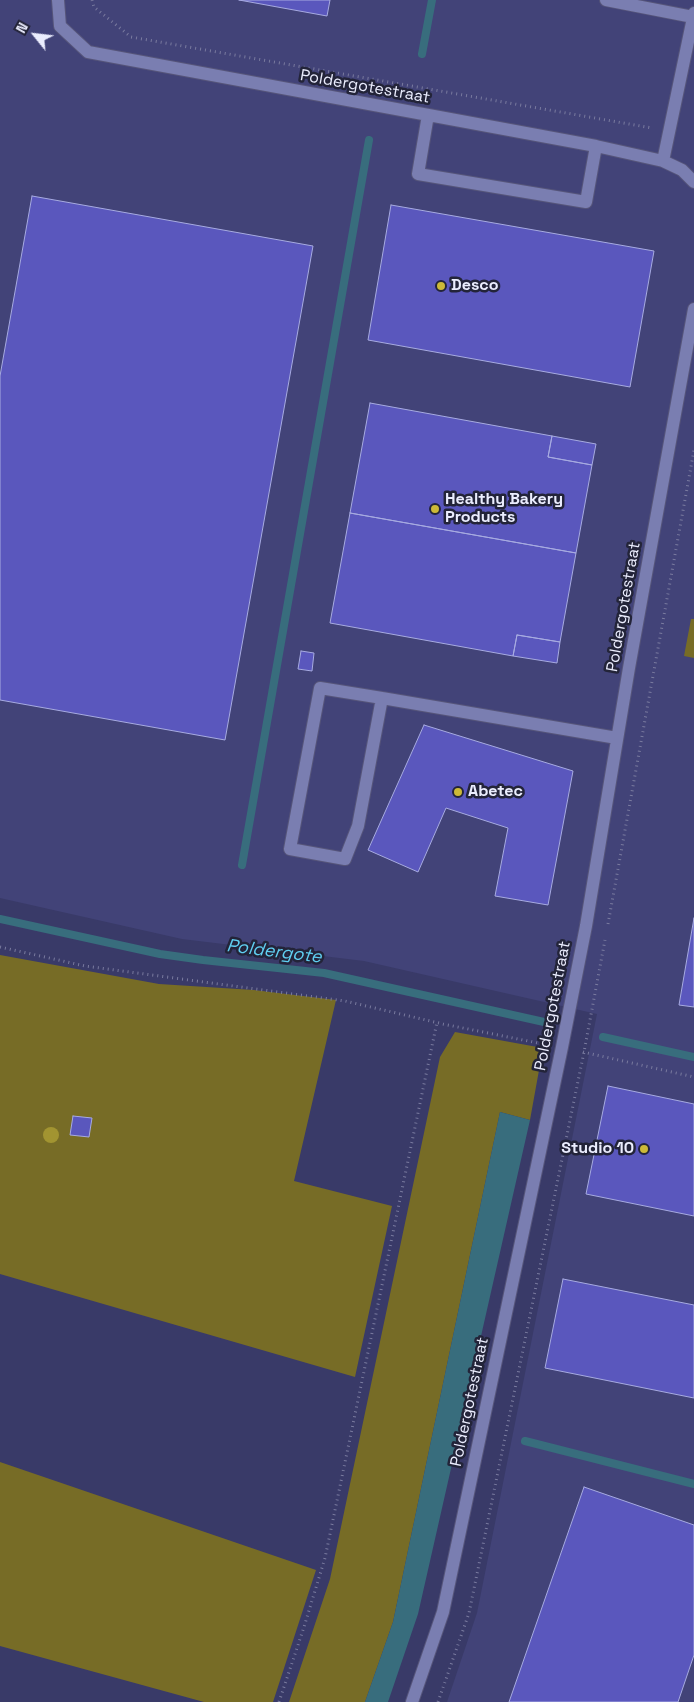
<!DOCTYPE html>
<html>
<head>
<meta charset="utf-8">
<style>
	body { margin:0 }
	#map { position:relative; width:694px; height:1702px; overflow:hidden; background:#393a68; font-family:"Space Grotesk",sans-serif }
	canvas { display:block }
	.north { position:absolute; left:10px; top:10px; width:50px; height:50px; -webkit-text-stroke:4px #232439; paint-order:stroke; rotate:299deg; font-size:14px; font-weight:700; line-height:20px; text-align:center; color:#ebedfe }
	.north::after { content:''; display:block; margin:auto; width:18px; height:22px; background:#ebedfe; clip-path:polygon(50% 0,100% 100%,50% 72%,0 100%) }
</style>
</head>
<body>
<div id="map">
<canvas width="694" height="1702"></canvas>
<div class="north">N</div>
</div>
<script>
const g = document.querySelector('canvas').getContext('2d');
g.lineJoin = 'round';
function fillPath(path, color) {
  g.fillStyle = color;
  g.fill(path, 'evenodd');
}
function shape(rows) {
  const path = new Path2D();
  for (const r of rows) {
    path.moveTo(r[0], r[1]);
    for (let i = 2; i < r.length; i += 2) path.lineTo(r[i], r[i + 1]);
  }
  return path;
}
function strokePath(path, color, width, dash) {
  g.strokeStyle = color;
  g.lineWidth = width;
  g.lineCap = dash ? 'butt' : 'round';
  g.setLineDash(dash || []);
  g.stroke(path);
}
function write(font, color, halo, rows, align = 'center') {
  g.font = font + ' "Space Grotesk",sans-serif';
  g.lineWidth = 5;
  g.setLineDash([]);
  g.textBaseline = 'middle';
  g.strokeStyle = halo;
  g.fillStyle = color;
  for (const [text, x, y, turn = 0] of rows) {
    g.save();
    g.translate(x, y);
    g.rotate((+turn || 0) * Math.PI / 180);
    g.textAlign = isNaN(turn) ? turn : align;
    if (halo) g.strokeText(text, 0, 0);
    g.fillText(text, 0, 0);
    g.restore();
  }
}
const built = shape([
	[0,0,694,0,694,1702,447,1702,477,1613,597,1014,364,961,182,939,0,898]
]);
const green = shape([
	[691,619,694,619,694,658,684,656],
	[0,955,159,984,254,990,336,1000,294,1181,392,1206,355,1377,0,1274],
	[455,1032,543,1048,530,1120,500,1112,393,1622,365,1702,289,1702,330,1579,440,1057],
	[0,1462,316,1570,273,1702,204,1702,0,1646]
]);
const water = shape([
	[500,1112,530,1120,418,1614,388,1702,365,1702,393,1622]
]);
const stream = shape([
	[422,54,432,0],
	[242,865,369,140],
	[0,919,160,954,203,960,324,973,544,1022],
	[603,1037,694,1057],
	[525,1441,694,1484]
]);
const building = shape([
	[239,0,330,0,327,16,239,0],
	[32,196,313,246,225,740,0,700,0,376,32,196],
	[391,205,654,251,630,387,368,340,391,205],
	[370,403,552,436,548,457,592,465,576,553,350,513,370,403],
	[552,436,596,444,592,465,548,457,552,436],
	[350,513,576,553,560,642,517,635,513,656,330,623,350,513],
	[517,635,560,642,557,663,513,656,517,635],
	[301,651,314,653,312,671,298,669,301,651],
	[424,725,573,771,548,905,495,896,508,828,446,808,418,872,368,850,424,725],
	[694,918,694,1007,679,1005,694,918],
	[608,1086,694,1104,694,1216,586,1194,608,1086],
	[73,1116,92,1118,89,1137,70,1135,73,1116],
	[563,1279,694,1305,694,1398,545,1368,563,1279],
	[584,1487,694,1525,694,1655,678,1702,509,1702,584,1487]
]);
const path = shape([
	[92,0,94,7,131,37,652,128],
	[608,924,694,450],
	[0,947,85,966,345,1001,443,1024,543,1044],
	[583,1052,694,1077],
	[279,1702,304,1627,325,1558,437,1022],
	[438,1702,469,1613,584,1052,605,940]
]);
const minor = shape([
	[58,0,60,26,88,52,596,146,663,161,682,170,694,182],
	[606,0,693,17],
	[428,115,418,174,586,202,596,146],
	[663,161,694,13],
	[382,698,358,826,345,859,290,849,320,688,382,698,617,738],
	[412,1702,443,1612,562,1047,586,926,629,668,694,309]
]);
const trees = [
	[51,1135]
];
const markers = [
	[441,286,5,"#ccb938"],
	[435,509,5,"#ccb938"],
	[458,792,5,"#ccb938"],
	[644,1149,5,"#ccb938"]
];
const streetNames = [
	["Poldergotestraat",365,87,10],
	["Poldergotestraat",624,607,-80],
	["Poldergotestraat",553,1006,-79],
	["Poldergotestraat",470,1402,-78]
];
const poiNames = [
	["Desco",451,286],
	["Healthy Bakery",445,500],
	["Products",445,518],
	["Abetec",468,792],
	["Studio 10",634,1149,"right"]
];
const waterNames = [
	["Poldergote",274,952,7]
];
fillPath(built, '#424378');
fillPath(green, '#776c26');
fillPath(water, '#386d7d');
strokePath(stream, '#386d7d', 8);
fillPath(building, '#5a57bd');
strokePath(building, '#a7abe1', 1);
strokePath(minor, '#56557a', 14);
strokePath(path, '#7a7b9f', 3, [1, 4]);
strokePath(minor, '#7a7eb1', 12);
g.fillStyle = '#a29431';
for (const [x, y] of trees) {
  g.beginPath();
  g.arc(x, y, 8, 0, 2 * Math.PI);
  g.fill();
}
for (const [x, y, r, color] of markers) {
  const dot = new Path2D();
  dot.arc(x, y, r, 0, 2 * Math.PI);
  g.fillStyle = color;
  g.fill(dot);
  strokePath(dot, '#232439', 2);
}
write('16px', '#ebedfe', '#232439', streetNames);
write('bold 16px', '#ebedfe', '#232439', poiNames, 'left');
write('italic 18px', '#60cff1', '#232439', waterNames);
</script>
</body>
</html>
